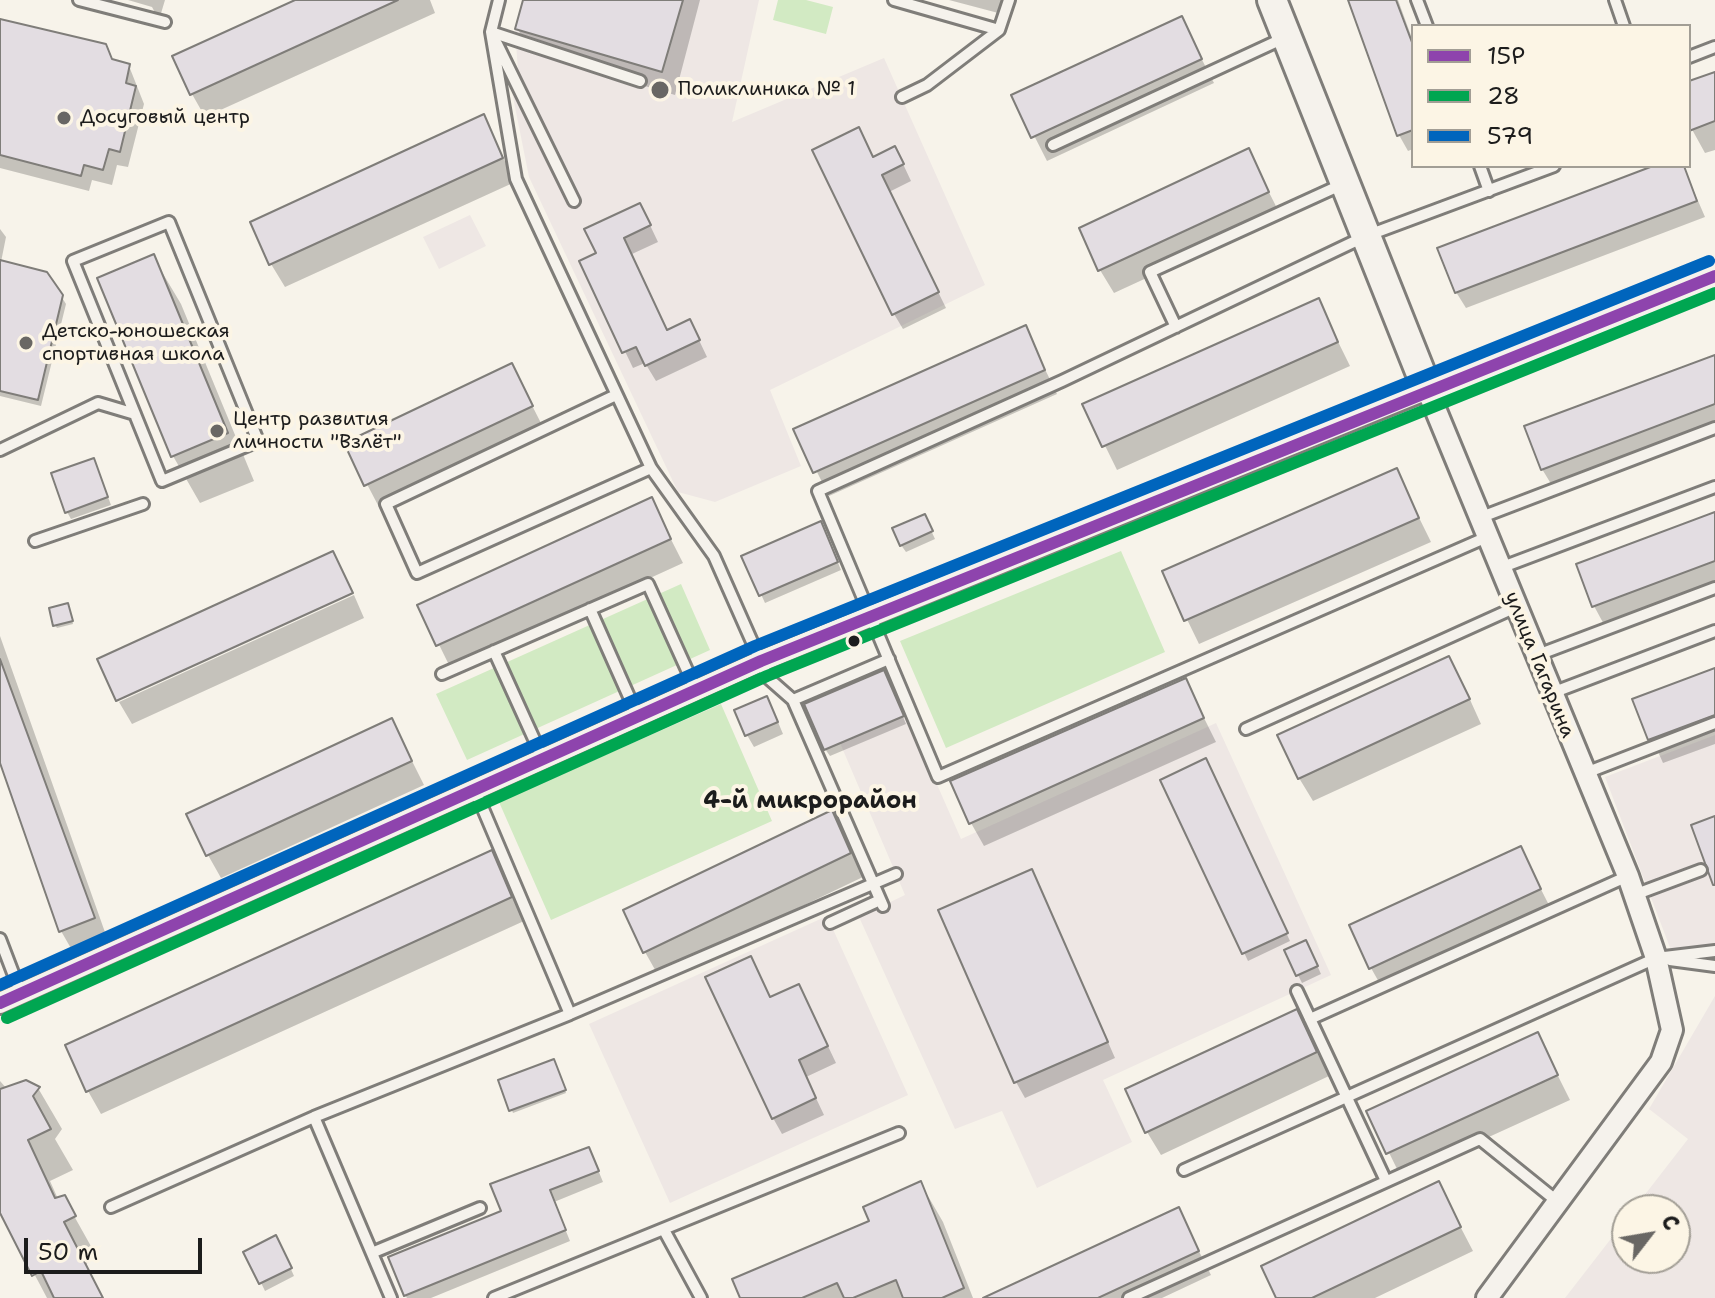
<!DOCTYPE html>
<html>
<head>
<meta charset="utf-8">
<style>
	body { margin:0 }
	#map { position:relative; width:1715px; height:1298px; overflow:hidden; background:#f7f3ea; font-family:"Shantell Sans",sans-serif }
	canvas { display:block }
	.legend { position:absolute; left:1411px; top:24px; width:280px; height:144px; box-sizing:border-box; background:#fcf5e5; border:2px solid #a29e95; margin:0; padding:10px 14px; list-style:none; font-size:24px; color:#1c1c1c }
	.legend li { display:flex; align-items:center; gap:16px; height:40px }
	.legend b { width:40px; border:2px solid #a29e95 }
	.north { position:absolute; left:1611px; top:1194px; width:80px; height:80px; box-sizing:border-box; background:#fcf5e5; border:2px solid #a29e95; border-radius:50%; rotate:59deg; font-size:22px; font-weight:700; line-height:32px; text-align:center; color:#1c1c1c }
	.north::after { content:''; display:block; margin:auto; width:28px; height:36px; background:#696764; clip-path:polygon(50% 0,100% 100%,50% 72%,0 100%) }
	.scale { position:absolute; left:24px; top:1238px; width:178px; height:36px; box-sizing:border-box; border:4px solid #1c1c1c; border-top:0; padding-left:10px; font-size:24px; line-height:28px; white-space:nowrap; color:#1c1c1c; -webkit-text-stroke:6px #fcf5e5; paint-order:stroke }
</style>
</head>
<body>
<div id="map">
<canvas width="1715" height="1298"></canvas>
<ul class="legend">
<li><b style="height:10px;background:#8e44ad"></b>15Р</li>
<li><b style="height:10px;background:#00a651"></b>28</li>
<li><b style="height:10px;background:#0065bd"></b>579</li>
</ul>
<div class="north">С</div>
<div class="scale">50 m</div>
</div>
<script>
const g = document.querySelector('canvas').getContext('2d');
g.lineJoin = 'round';
function fillPath(path, color) {
  g.fillStyle = color;
  g.fill(path, 'evenodd');
}
function shape(rows) {
  const path = new Path2D();
  for (const r of rows) {
    path.moveTo(r[0], r[1]);
    for (let i = 2; i < r.length; i += 2) path.lineTo(r[i], r[i + 1]);
  }
  return path;
}
function strokePath(path, color, width, dash) {
  g.strokeStyle = color;
  g.lineWidth = width;
  g.lineCap = dash ? 'butt' : 'round';
  g.setLineDash(dash || []);
  g.stroke(path);
}
function write(font, color, halo, rows, align = 'center') {
  g.font = font + ' "Shantell Sans",sans-serif';
  g.lineWidth = 8;
  g.setLineDash([]);
  g.textBaseline = 'middle';
  g.strokeStyle = halo;
  g.fillStyle = color;
  for (const [text, x, y, turn = 0] of rows) {
    g.save();
    g.translate(x, y);
    g.rotate((+turn || 0) * Math.PI / 180);
    g.textAlign = isNaN(turn) ? turn : align;
    if (halo) g.strokeText(text, 0, 0);
    g.fillText(text, 0, 0);
    g.restore();
  }
}
const built = shape([
	[523,0,759,0,732,122,884,58,985,285,770,390,801,466,715,502,678,492,529,177,509,77,518,71,515,29],
	[470,215,486,246,439,269,423,237],
	[906,714,961,839,1216,723,1331,975,1103,1080,1132,1142,1037,1188,1002,1111,955,1129,859,917,905,895,840,743],
	[1715,735,1715,955,1674,958,1605,777],
	[827,916,908,1095,670,1203,589,1024],
	[1715,996,1715,1298,1565,1298,1627,1218,1627,1258,1675,1258,1675,1210,1633,1210,1688,1139,1649,1109]
]);
const green = shape([
	[778,0,806,0,833,7,826,34,773,20],
	[1121,551,1165,652,946,748,900,641],
	[681,584,710,650,467,760,436,694],
	[721,704,772,821,551,920,499,802]
]);
const shadow = shape([
	[128,0,165,0,159,20,152,7],
	[300,0,430,0,435,13,205,117,192,94],
	[525,0,700,0,675,95,531,52,517,28],
	[949,0,1005,0,1002,14],
	[1350,0,1398,0,1413,41,1413,149,1408,151,1399,135],
	[1181,19,1214,83,1047,161,1014,96],
	[0,21,105,46,114,62,129,66,144,104,128,167,117,165,112,185,92,180,89,191,0,168],
	[1715,74,1715,150,1705,153,1689,124,1689,84],
	[483,117,515,182,285,287,271,264],
	[1248,151,1281,216,1114,293,1100,270],
	[874,159,903,164,911,181,889,192,946,308,903,329,894,314],
	[1659,166,1683,166,1705,217,1466,308,1456,292],
	[648,221,658,242,632,254,668,332,698,338,707,357,656,381,645,363,633,368,582,262],
	[0,229,6,237,1,262,61,296,66,304,41,406,0,396],
	[153,257,181,304,254,481,200,503,173,456],
	[1318,301,1350,366,1117,470,1085,405],
	[1025,328,1057,394,829,496,796,430],
	[1715,357,1715,433,1556,492,1542,469],
	[512,366,545,431,380,509,346,444],
	[97,468,111,505,71,519,67,512],
	[1396,471,1431,542,1199,644,1164,572],
	[651,500,683,563,451,669,420,606],
	[1715,514,1715,589,1607,630,1594,606],
	[928,524,935,539,906,552,901,545],
	[825,531,841,570,765,603,744,557],
	[354,595,364,618,132,724,119,702],
	[69,608,73,624,57,628,55,625],
	[0,636,112,952,80,964,61,931,0,757],
	[1715,670,1715,744,1663,763,1635,700],
	[888,680,906,724,830,756,825,749],
	[1185,680,1216,742,984,846,971,823],
	[1462,682,1481,724,1313,801,1299,778],
	[773,710,783,734,754,747,747,735],
	[392,721,424,785,221,878,208,855],
	[1209,768,1290,941,1248,961,1163,781],
	[832,813,863,877,658,975,645,952],
	[1520,848,1553,913,1384,991,1371,968],
	[491,853,524,921,101,1114,88,1091],
	[1040,887,1115,1058,1025,1098,1016,1082],
	[1310,950,1321,974,1302,983,1286,951],
	[750,958,771,999,807,1002,836,1063,806,1077,824,1115,782,1134,773,1118],
	[1296,1012,1329,1076,1161,1155,1147,1132],
	[1537,1034,1570,1100,1401,1177,1369,1112],
	[555,1064,566,1093,513,1113,500,1081],
	[0,1081,7,1089,38,1088,62,1129,55,1139,73,1170,50,1181,58,1199,64,1198,97,1257,86,1264,103,1298,47,1298,0,1209],
	[594,1160,603,1182,554,1202,570,1241,431,1298,407,1298,405,1295,504,1212],
	[921,1184,943,1222,973,1298,742,1298,872,1222],
	[1438,1184,1473,1251,1375,1298,1278,1298],
	[1178,1210,1211,1275,1162,1298,1018,1298],
	[280,1245,294,1276,265,1291,246,1252]
]);
const building = shape([
	[295,0,398,0,190,95,172,56,295,0],
	[523,0,683,0,662,72,515,29,523,0],
	[1348,0,1396,0,1413,45,1413,130,1397,136,1348,0],
	[1182,16,1202,59,1031,138,1011,95,1182,16],
	[0,19,106,44,112,59,130,64,126,83,136,86,120,152,109,149,103,170,84,165,81,176,0,155,0,19],
	[1715,72,1715,121,1689,131,1689,81,1715,72],
	[484,114,503,158,269,265,250,222,484,114],
	[859,127,873,157,895,146,904,164,882,175,939,292,892,315,812,150,859,127],
	[1249,148,1269,192,1098,271,1079,228,1249,148],
	[1653,166,1684,166,1697,201,1455,293,1437,248,1653,166],
	[640,203,651,225,624,238,667,330,690,319,700,340,645,366,636,347,622,353,579,261,596,253,584,229,640,203],
	[154,254,228,433,171,457,97,278,154,254],
	[0,260,47,272,63,295,38,400,0,391,0,260],
	[1319,298,1338,342,1102,447,1082,404,1319,298],
	[1026,325,1045,370,813,473,793,429,1026,325],
	[1715,355,1715,404,1541,470,1524,426,1715,355],
	[512,363,533,406,364,486,344,443,512,363],
	[94,458,108,497,65,513,51,473,94,458],
	[1397,468,1419,518,1184,621,1162,571,1397,468],
	[652,497,671,539,436,646,417,605,652,497],
	[1715,512,1715,561,1592,607,1576,564,1715,512],
	[925,514,933,531,900,546,892,528,925,514],
	[821,521,838,562,759,596,741,556,821,521],
	[333,551,353,593,116,701,97,659,333,551],
	[68,603,73,621,53,626,49,608,68,603],
	[1449,656,1470,699,1298,779,1277,735,1449,656],
	[0,659,95,918,59,932,0,763,0,659],
	[1715,668,1715,715,1648,740,1632,699,1715,668],
	[884,670,904,716,824,750,804,704,884,670],
	[1186,678,1204,718,969,824,950,781,1186,678],
	[767,696,778,722,745,736,734,710,767,696],
	[392,718,412,761,206,856,186,814,392,718],
	[1206,758,1288,933,1242,954,1160,780,1206,758],
	[832,810,851,853,643,953,623,910,832,810],
	[1715,816,1715,885,1713,885,1691,825,1715,816],
	[1521,846,1541,889,1369,969,1349,925,1521,846],
	[492,850,512,897,86,1092,65,1045,492,850],
	[1032,869,1108,1042,1014,1083,938,910,1032,869],
	[1306,940,1318,966,1296,976,1284,950,1306,940],
	[751,956,770,997,799,984,828,1046,799,1060,816,1098,772,1119,705,977,751,956],
	[1297,1009,1317,1052,1145,1133,1125,1089,1297,1009],
	[1538,1032,1558,1075,1386,1154,1366,1111,1538,1032],
	[554,1059,566,1090,509,1111,498,1080,554,1059],
	[26,1080,40,1087,33,1096,51,1129,28,1140,55,1198,65,1195,76,1216,64,1222,103,1298,54,1298,41,1271,32,1276,0,1213,0,1089,26,1080],
	[589,1147,599,1171,550,1190,566,1230,404,1296,388,1257,501,1211,490,1184,589,1147],
	[921,1181,964,1288,942,1298,903,1298,896,1280,853,1298,844,1298,837,1283,802,1298,740,1298,732,1279,869,1221,863,1207,921,1181],
	[1439,1181,1461,1227,1312,1298,1276,1298,1261,1266,1439,1181],
	[1179,1207,1199,1251,1098,1298,983,1298,1179,1207],
	[276,1235,292,1268,259,1284,243,1252,276,1235]
]);
const lane = shape([
	[79,0,165,22],
	[499,0,491,32,516,179,651,468,714,556,768,678,793,700,883,906],
	[894,0,999,30,1009,0],
	[1417,0,1427,26],
	[1615,0,1624,26],
	[491,32,640,81],
	[497,44,574,201],
	[1689,57,1715,47],
	[902,97,927,85,999,30],
	[1053,145,1284,38],
	[1480,166,1489,191],
	[169,222,258,441,162,481,73,261,169,222],
	[1176,327,1150,272,1343,184],
	[616,395,386,504,417,573,651,468],
	[0,450,98,403,135,414],
	[1479,518,1715,428],
	[1487,537,938,777,818,491,1062,381,1366,236,1554,166],
	[35,541,143,504],
	[1500,568,1715,487],
	[590,609,638,717],
	[494,651,543,759],
	[1535,656,1715,588],
	[442,674,648,584,696,690],
	[1552,693,1715,631],
	[793,700,889,659],
	[1246,729,1516,607],
	[1583,774,1715,723],
	[475,790,570,1014],
	[1634,895,1701,870],
	[830,923,880,900],
	[0,939,21,994],
	[1670,960,1715,966],
	[1297,991,1386,1181],
	[1310,1019,1628,876],
	[314,1117,391,1298],
	[1184,1170,1656,958,1715,951],
	[111,1207,314,1117,570,1014,896,874],
	[664,1230,701,1298],
	[374,1252,480,1208],
	[494,1298,899,1133],
	[1129,1298,1480,1139,1558,1202]
]);
const street = shape([
	[0,1003,761,661,1427,389,1628,876,1656,958,1672,1030,1661,1062,1487,1298]
]);
const secondary = shape([
	[1272,0,1427,389,1715,276]
]);
const bus1 = shape([
	[0,1003,761,661,1715,276]
]);
const bus2 = shape([
	[7,1018,767,676,1715,293]
]);
const bus3 = shape([
	[0,985,755,646,1709,261]
]);
const markers = [
	[660,90,10,"#696764"],
	[64,118,8,"#696764"],
	[26,343,8,"#696764"],
	[217,431,8,"#696764"],
	[854,641,7,"#1c1c1c"]
];
const poiNames = [
	["Поликлиника № 1",678,90],
	["Досуговый центр",80,118],
	["Детско-юношеская",42,332],
	["спортивная школа",42,355],
	["Центр развития",233,420],
	["личности \"Взлёт\"",233,443]
];
const streetNames = [
	["улица Гагарина",1539,665,68]
];
const quarterNames = [
	["4-й микрорайон",810,802]
];
fillPath(built, '#eee7e4');
fillPath(green, '#d2eac3');
fillPath(shadow, '#0003');
fillPath(building, '#e3dde2');
strokePath(building, '#7f7d79', 2);
strokePath(lane, '#7f7d79', 16);
strokePath(street, '#7f7d79', 26);
strokePath(secondary, '#7f7d79', 34);
strokePath(lane, '#f5f2ec', 10);
strokePath(street, '#f5f2ec', 20);
strokePath(secondary, '#f5f2ec', 28);
strokePath(bus1, '#8e44ad', 12);
strokePath(bus2, '#00a651', 12);
strokePath(bus3, '#0065bd', 12);
for (const [x, y, r, color] of markers) {
  const dot = new Path2D();
  dot.arc(x, y, r, 0, 2 * Math.PI);
  g.fillStyle = color;
  g.fill(dot);
  strokePath(dot, '#fcf5e5', 3);
}
write('20px', '#1c1c1c', '#fcf5e5', poiNames, 'left');
write('20px', '#1c1c1c', '#fcf5e5', streetNames);
write('bold 24px', '#1c1c1c', '#fcf5e5', quarterNames);
</script>
</body>
</html>
